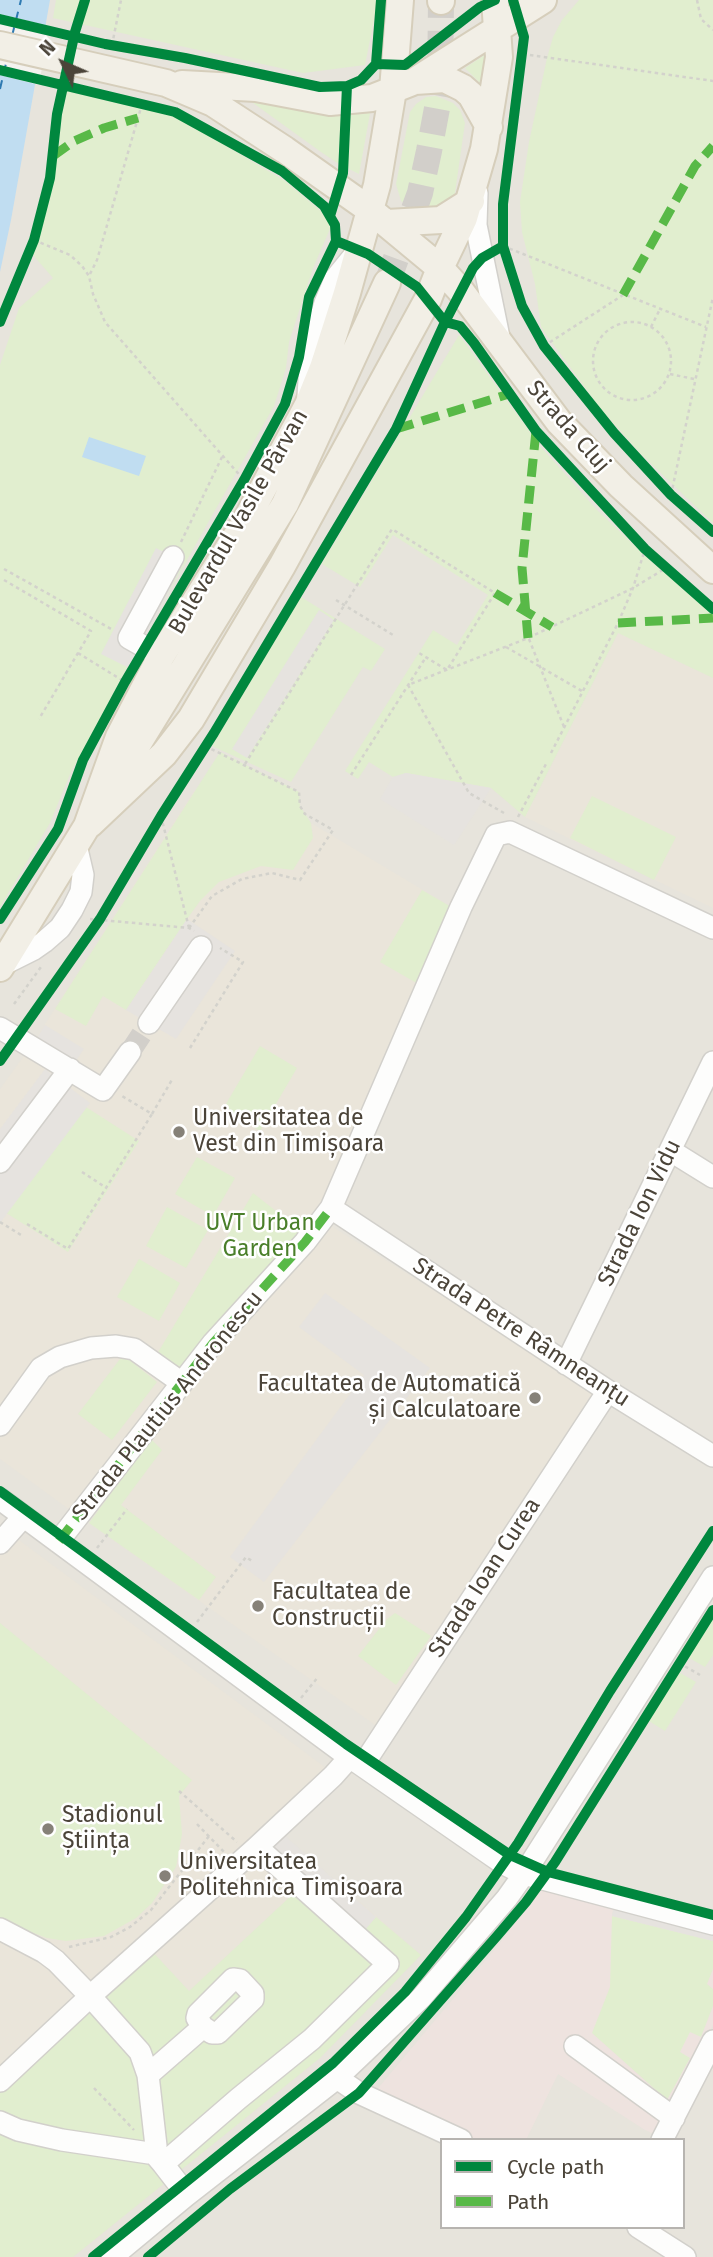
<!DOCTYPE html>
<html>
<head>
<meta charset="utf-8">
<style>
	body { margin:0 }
	#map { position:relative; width:713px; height:2257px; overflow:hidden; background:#f4f2ee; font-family:"Fira Sans",sans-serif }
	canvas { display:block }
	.legend { position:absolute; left:440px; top:2138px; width:245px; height:91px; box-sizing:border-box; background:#fff; border:2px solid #b7b4b0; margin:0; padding:9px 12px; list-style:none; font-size:21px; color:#4b4439 }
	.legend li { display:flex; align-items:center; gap:14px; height:35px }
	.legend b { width:35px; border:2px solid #b7b4b0 }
	.north { position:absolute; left:28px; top:28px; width:70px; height:70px; -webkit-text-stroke:5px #fff; paint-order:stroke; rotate:314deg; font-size:19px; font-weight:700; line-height:28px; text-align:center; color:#4b4439 }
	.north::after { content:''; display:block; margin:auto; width:24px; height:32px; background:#4b4439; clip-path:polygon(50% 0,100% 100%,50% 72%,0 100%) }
</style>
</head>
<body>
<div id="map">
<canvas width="713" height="2257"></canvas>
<ul class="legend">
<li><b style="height:9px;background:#00873e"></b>Cycle path</li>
<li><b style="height:9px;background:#58b947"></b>Path</li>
</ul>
<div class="north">N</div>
</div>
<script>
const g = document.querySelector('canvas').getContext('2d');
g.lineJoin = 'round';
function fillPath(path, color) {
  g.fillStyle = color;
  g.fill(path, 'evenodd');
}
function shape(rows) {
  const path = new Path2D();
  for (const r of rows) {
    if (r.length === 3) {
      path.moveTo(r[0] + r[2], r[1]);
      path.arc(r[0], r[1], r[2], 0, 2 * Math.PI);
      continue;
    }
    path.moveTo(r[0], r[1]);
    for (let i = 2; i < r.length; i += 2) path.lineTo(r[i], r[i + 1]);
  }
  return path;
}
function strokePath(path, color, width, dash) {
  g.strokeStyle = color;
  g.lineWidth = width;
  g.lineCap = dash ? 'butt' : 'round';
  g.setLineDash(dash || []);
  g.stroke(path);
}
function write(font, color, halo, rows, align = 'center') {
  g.font = font + ' "Fira Sans",sans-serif';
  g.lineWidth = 5;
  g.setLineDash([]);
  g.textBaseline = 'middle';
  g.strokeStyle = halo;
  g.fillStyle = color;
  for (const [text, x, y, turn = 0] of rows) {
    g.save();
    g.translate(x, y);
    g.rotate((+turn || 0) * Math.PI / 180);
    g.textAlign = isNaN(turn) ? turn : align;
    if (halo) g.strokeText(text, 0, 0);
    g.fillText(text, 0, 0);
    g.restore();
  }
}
const residential = shape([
	[0,0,713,0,713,2257,0,2257],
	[442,2140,683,2140,683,2227,442,2227]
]);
const education = shape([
	[618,633,713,678,713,908,525,817],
	[194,791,313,838,311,823,453,908,339,1175,304,1233,70,1510,0,1459,0,1089,31,1046],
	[328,1224,594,1391,378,1727,89,1523,167,1418],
	[0,1526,322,1765,338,1780,283,1835,421,1955,320,2058,73,2257,0,2257]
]);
const medical = shape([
	[541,1889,614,1905,612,1916,713,1941,713,2025,663,2138,645,2130,558,2074,526,2140,478,2140,374,2093,499,1944]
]);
const green = shape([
	[56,0,378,0,365,65,303,73,53,18],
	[579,0,713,0,713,523,640,453,600,408,541,327,535,284,522,232,520,202,529,142,547,58,553,37,562,20],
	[486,54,485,88,465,68],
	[67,91,174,115,285,181,329,218,330,229,313,268,289,342,286,368,274,406,144,636,70,774,50,823,0,907,0,365,19,308,53,278,33,255,55,170,60,124],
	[436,96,453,103,460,110,465,123,455,193,450,202,442,208,416,212,401,201,396,184,410,112,416,104,426,97],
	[249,100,371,108,359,174,339,164,321,152],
	[459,335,540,446,597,510,656,566,713,610,713,678,618,633,525,817,491,788,406,773,393,777,369,762,358,779,345,771,433,630,457,645,488,595,393,535,360,587,322,564],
	[301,597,385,649,371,671,363,667,291,782,212,746],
	[220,752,299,792,300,806,311,823,313,838,293,870,261,866,219,882,200,901,187,919,126,1010,103,996,86,1026,55,1009],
	[592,796,676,837,654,880,570,838],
	[422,890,453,908,420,985,380,962],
	[260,1046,297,1068,260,1131,223,1109],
	[75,1100,139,1141,68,1252,3,1211],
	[197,1157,235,1178,213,1216,175,1194],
	[253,1193,304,1233,179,1372,157,1354],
	[167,1207,208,1230,186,1268,146,1246],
	[139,1259,180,1283,159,1321,117,1297],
	[123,1355,157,1382,112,1440,78,1414],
	[151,1439,162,1450,121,1505,216,1577,199,1600,89,1523],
	[713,1610,713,1655,705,1667,684,1655],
	[395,1613,431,1636,396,1685,358,1656,386,1620],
	[0,1623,192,1780,179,1796,182,1834,176,1867,152,1903,136,1918,104,1936,66,1941,47,1938,15,1926,0,1917],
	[675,1670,696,1682,665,1731,644,1718],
	[293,1894,351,1945,376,1917,421,1955,320,2058,73,2257,0,2257,0,2090,150,1949,189,1991],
	[612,1916,713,1941,713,1969,707,1984,713,1989,713,2006,701,2037,690,2032,680,2052,690,2058,667,2100,592,2033,610,1987]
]);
const parking = shape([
	[156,548,184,562,129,668,101,654],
	[319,610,334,620,247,758,232,749],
	[406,773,491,788,454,845,380,799,393,777],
	[187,919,235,951,176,1039,126,1010],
	[45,1025,84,1049,70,1069,31,1047],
	[45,1069,90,1103,0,1223,0,1129],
	[325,1293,430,1368,264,1582,230,1557,364,1375,299,1327],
	[283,1834,376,1917,351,1946,258,1863],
	[614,1905,713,1929,713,1941,612,1916]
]);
const water = shape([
	[0,0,50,0,11,220,0,272],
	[89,437,146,456,139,476,82,457]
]);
const pier = shape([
	[0,14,49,26,39,85,0,75]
]);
const ferry = shape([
	[12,36,21,0],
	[0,89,7,59]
]);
const minorTunnel = shape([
	[130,1052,149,1023]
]);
const majorTunnel = shape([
	[387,283,420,193,429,151,440,92,441,1]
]);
const path = shape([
	[697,0,701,19,713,30],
	[112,45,121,0],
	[523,54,713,81],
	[34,240,70,255,82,266,89,276,93,294,105,322,244,480],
	[503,246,706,327],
	[90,274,97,260,142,104],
	[632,361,39],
	[651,327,659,311],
	[544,346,623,295],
	[670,374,694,379],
	[671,495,713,297],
	[181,542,222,457],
	[4,569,113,630],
	[4,580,91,631,39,719],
	[336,600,393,635],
	[529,639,564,727],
	[506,647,582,691],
	[78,653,125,682],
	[551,753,618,623,633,588,645,549],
	[245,764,392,529,495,593,447,670,419,653],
	[351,775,426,657],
	[504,813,469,793,408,685,528,638,633,588,666,568],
	[161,816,189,928],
	[518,817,546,764],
	[90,919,189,928,194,931],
	[189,928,212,896,242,879,272,873,300,880,333,830,305,814,300,806,299,792,205,746],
	[14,1004,41,967],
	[190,1048,243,962,220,948],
	[152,1114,173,1078],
	[82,1172,105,1187],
	[0,1222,21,1235],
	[27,1224,68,1249,152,1114,122,1096],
	[97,1548,127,1509],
	[197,1622,246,1557,252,1561],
	[679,1663,700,1675],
	[301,1698,318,1677],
	[179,1791,237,1842],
	[197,1824,224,1852],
	[69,1947,111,1937,130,1927,151,1910,209,1836],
	[94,2088,134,2130]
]);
const minor = shape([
	[477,193,476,225,500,342],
	[308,396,311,349,325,303,335,279,357,252],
	[161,656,129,638,173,557],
	[2,965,34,949,44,942,60,928,72,910,81,892,83,875,76,845],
	[149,1023,201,947],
	[0,1028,103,1090,130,1052],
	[671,1151,713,1177],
	[0,1162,70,1069],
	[331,1208,608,1391,713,1456],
	[566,1364,713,1062],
	[0,1425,41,1368,60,1357,91,1348,116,1346,134,1349,182,1383],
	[0,1499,341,1751,504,1864,524,1874,713,1924],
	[58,1542,213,1343,305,1242,331,1208,461,907,496,835,510,832,713,928],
	[0,1543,23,1517],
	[363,1765,608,1391],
	[0,1929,44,1952,56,1961,90,1996,140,2052,148,2075],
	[233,1979,240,1980,253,1994,253,1999,218,2033,212,2033,203,2027,197,2018,198,2014,233,1979],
	[575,2046,674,2118],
	[337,2078,359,2093,461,2140],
	[0,2081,97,1990,257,1847,333,1776,350,1757],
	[0,2122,18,2130,62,2140,149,2153,152,2151,163,2164],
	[662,2140,713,2041],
	[152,2151,156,2146,148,2075,203,2027],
	[187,2195,163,2164,238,2099,312,2039,388,1964,257,1847],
	[638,2227,685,2257],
	[112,2257,187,2195,337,2078,421,1998,507,1898,524,1874,713,1577]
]);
const major = shape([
	[441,0,441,1],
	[0,45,166,83,213,103,285,150,370,210,440,268,460,290,559,422,621,486,713,570],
	[415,81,445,79,463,88,471,95,489,127],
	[182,84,256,88,330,102,372,98,415,81,543,0],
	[387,223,441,220,471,201],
	[115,781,285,504,387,283],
	[90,824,164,754,191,719,282,566,428,299,440,268,464,218,484,149,499,57,495,0],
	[0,968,87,826,119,737,161,656,244,524,308,405,323,368,347,293,377,185,393,90,400,0]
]);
const quiet = shape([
	[53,156,74,141,104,128,138,118],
	[623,295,695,166,713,146],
	[396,429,509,394],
	[495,593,552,627],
	[618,623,713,618],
	[528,638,522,568,536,431],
	[59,1541,213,1343,305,1242,331,1208]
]);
const cycleway = shape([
	[513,0,524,37,503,204,503,246,522,306,544,346,614,433,671,495,713,532],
	[0,19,105,44,185,58,320,87,347,86,361,80,376,64,381,0],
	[376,64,405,65,480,7,495,0],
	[0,70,175,112,282,171,324,206,335,225,336,241,309,297,299,357,285,404,244,480,125,682,83,760,58,829,0,919],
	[330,216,343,173,347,86],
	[336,241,368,254,417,287,445,322,460,326,474,343,536,431,645,549,713,609],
	[0,322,34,240,50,178,57,114,75,32,85,0],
	[0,1061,100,919,161,816,214,733,396,429,445,322,473,268,482,258,503,246],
	[0,1491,346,1744,510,1855,548,1872,713,1915],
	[93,2257,333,2063,405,1992,466,1917,518,1843,610,1691,713,1531],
	[148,2257,230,2189,359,2093,497,1936,526,1902,555,1862,713,1610]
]);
const markers = [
	[179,1132,7,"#868178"],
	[535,1398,7,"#868178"],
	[258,1606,7,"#868178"],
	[48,1829,7,"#868178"],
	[165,1876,7,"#868178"]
];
const streetNames = [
	["Strada Cluj",568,427,49],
	["Bulevardul Vasile Pârvan",239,522,-60],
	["Strada Ion Vidu",640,1213,-64],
	["Strada Petre Râmneanțu",521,1333,33],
	["Strada Plautius Andronescu",168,1406,-51],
	["Strada Ioan Curea",485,1578,-57]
];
const poiNames = [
	["Universitatea de",193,1119],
	["Vest din Timișoara",193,1145],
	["Facultatea de Automatică",521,1385,"right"],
	["și Calculatoare",521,1411,"right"],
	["Facultatea de",272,1593],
	["Construcții",272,1619],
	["Stadionul",62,1816],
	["Știința",62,1842],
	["Universitatea",179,1863],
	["Politehnica Timișoara",179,1889]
];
const parkNames = [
	["UVT Urban",260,1224],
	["Garden",260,1250]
];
fillPath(residential, '#e7e4dc');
fillPath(education, '#eae5da');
fillPath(medical, '#eee3df');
fillPath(green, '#e1eecf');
fillPath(parking, '#e6e3df');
fillPath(water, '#c0ddf1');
fillPath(pier, '#f4f2ee');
strokePath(ferry, '#2e7ab2', 2, [9, 7]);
strokePath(minorTunnel, '#d2cfca', 21, [21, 10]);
strokePath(majorTunnel, '#d2cfca', 26, [26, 13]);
strokePath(minor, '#d2d0cb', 24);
strokePath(major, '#d6cebb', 30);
strokePath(path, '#d3d2cc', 2.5, [3.5, 3.5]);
strokePath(minor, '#fdfdfc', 21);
strokePath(major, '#f2efe6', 26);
strokePath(quiet, '#58b947', 9, [18, 9]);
strokePath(cycleway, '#00873e', 10);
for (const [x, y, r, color] of markers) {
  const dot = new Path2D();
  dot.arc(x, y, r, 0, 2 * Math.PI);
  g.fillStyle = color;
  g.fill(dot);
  strokePath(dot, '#fff', 2.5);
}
write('23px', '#4b4439', '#fff', streetNames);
write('23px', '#4b4439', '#fff', poiNames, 'left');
write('23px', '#4a7f2a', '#fff', parkNames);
</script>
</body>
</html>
